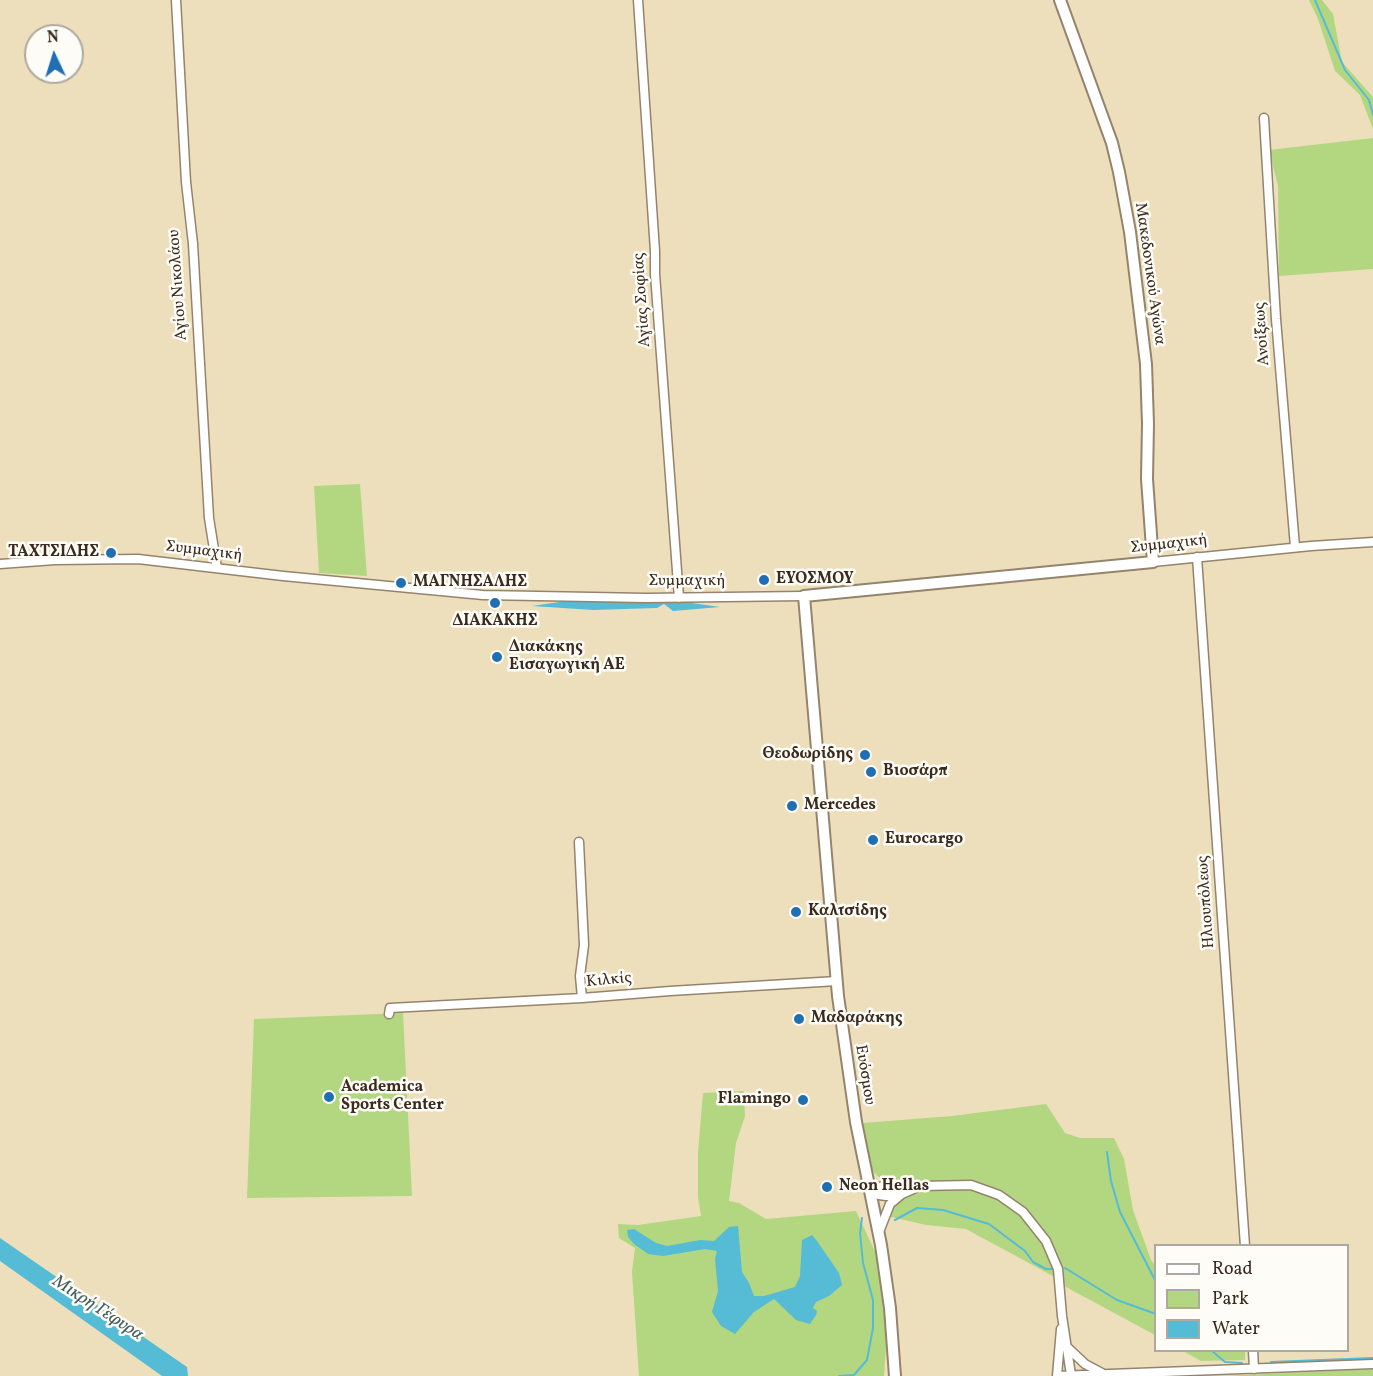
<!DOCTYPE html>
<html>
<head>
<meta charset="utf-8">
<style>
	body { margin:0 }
	#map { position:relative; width:1373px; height:1376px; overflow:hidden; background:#eddfbc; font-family:Vollkorn,serif }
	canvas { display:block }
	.legend { position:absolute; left:1154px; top:1244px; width:195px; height:108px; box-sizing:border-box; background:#fdfcf7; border:2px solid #afa8a0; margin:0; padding:8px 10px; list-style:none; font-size:18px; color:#3b2a1e }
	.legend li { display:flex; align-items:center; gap:12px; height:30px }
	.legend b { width:30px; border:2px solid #afa8a0 }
	.north { position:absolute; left:24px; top:24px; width:60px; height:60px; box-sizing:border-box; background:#fdfcf7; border:2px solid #afa8a0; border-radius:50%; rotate:356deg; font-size:16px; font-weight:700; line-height:24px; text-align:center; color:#3b2a1e }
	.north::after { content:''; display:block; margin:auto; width:21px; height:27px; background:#1f6fb2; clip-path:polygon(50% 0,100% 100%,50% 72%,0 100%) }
</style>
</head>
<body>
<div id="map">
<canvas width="1373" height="1376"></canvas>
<ul class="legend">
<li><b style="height:8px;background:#fff"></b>Road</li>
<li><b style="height:16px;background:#b2d780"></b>Park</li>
<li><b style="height:16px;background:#56bbd5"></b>Water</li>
</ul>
<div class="north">N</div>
</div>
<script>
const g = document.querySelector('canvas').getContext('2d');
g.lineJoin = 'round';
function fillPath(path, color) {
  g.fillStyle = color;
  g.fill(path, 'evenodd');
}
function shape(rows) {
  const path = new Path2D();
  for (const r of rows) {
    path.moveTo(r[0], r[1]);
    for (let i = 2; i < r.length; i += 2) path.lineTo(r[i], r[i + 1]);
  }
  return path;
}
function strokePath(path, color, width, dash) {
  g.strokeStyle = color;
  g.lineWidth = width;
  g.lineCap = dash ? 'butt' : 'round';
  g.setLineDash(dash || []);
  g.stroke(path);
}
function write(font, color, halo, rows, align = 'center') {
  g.font = font + ' Vollkorn,serif';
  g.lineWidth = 5;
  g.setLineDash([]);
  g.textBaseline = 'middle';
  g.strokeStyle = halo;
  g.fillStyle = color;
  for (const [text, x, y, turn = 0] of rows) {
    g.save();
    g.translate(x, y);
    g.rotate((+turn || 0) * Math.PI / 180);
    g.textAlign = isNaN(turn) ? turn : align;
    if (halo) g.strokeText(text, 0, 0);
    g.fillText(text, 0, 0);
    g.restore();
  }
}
const green = shape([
	[1309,0,1322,0,1333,14,1342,62,1373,97,1373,129,1360,95,1335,71,1318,19],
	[1373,138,1373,269,1279,276,1278,186,1269,150],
	[360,484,367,576,319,573,314,486],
	[403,1013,412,1196,247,1198,254,1019],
	[744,1091,745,1116,736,1143,729,1201,739,1203,766,1219,856,1211,879,1260,887,1333,884,1376,639,1376,632,1272,635,1248,619,1238,618,1224,638,1225,701,1216,698,1197,698,1152,703,1093],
	[1046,1104,1065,1133,1080,1138,1114,1138,1124,1159,1133,1210,1151,1260,1155,1265,1155,1335,1066,1287,1051,1275,966,1229,926,1225,887,1216,888,1185,873,1172,863,1123,952,1116],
	[1183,1351,1245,1351,1245,1360,1201,1361],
	[1373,1369,1373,1376,1223,1376]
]);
const water = shape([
	[601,596,664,599,720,607,673,611,664,604,657,608,593,610,532,606],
	[738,1226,742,1272,749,1283,754,1296,764,1296,795,1287,800,1276,802,1240,812,1235,817,1241,839,1273,842,1285,829,1296,816,1302,813,1308,817,1311,816,1315,810,1324,796,1320,774,1299,754,1312,735,1334,721,1326,712,1312,718,1291,715,1259,717,1251,705,1249,663,1256,648,1254,634,1244,628,1237,627,1230,634,1229,656,1243,667,1246,700,1240,714,1241,729,1227],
	[0,1238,187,1367,188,1376,162,1376,0,1261]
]);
const stream = shape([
	[1315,0,1345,70,1369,100,1373,115],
	[1107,1152,1111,1181,1120,1212,1156,1282],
	[895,1220,917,1208,943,1210,989,1224,1025,1251,1033,1262,1046,1269,1053,1269],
	[1065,1268,1117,1300,1156,1314],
	[1211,1350,1225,1362,1242,1363],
	[1271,1362,1373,1358],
	[839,1376,854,1375,867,1360,873,1328,873,1300,863,1263,860,1233,862,1218]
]);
const minor = shape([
	[176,0,186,182,193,244,209,518,217,568],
	[638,0,655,251,655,274,679,598],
	[1264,118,1276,319,1295,547],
	[1197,557,1245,1246],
	[1153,562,1311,546,1373,542],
	[0,564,55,560,138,559,283,576,483,595,646,598,804,596],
	[579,842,584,945,580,976,582,998],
	[389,1014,390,1008,582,998,670,991,837,981],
	[869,1187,971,1185,999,1195,1023,1212,1046,1241,1058,1269,1062,1316,1071,1375],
	[869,1188,879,1195,886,1196,899,1195],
	[879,1232,890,1204,902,1194,920,1186],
	[1067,1347,1085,1364,1102,1373],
	[1253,1350,1254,1369],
	[1057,1376,1373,1364],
	[1057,1376,1061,1329]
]);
const major = shape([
	[895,1376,890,1308,881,1245,856,1122,838,996,804,596,1153,562,1147,479,1148,424,1146,364,1130,232,1119,172,1112,143,1060,0]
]);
const markers = [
	[111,553,6,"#1f6fb2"],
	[764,580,6,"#1f6fb2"],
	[401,583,6,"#1f6fb2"],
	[495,603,6,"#1f6fb2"],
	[497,657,6,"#1f6fb2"],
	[865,755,6,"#1f6fb2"],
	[871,772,6,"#1f6fb2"],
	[792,806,6,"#1f6fb2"],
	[873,840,6,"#1f6fb2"],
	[796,912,6,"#1f6fb2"],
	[799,1019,6,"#1f6fb2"],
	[329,1097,6,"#1f6fb2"],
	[803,1100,6,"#1f6fb2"],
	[827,1187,6,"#1f6fb2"]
];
const streetNames = [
	["Μακεδονικού Αγώνα",1149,274,82],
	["Αγίου Νικολάου",179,285,-94],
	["Αγίας Σοφίας",643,300,-94],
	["Ανοίξεως",1263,334,-94],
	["Συμμαχική",1169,545,-6],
	["Συμμαχική",204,552,7],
	["Συμμαχική",687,582],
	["Ηλιουπόλεως",1207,902,-94],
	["Κιλκίς",609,981,-5],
	["Ευόσμου",864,1075,81]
];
const poiNames = [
	["ΤΑΧΤΣΙΔΗΣ",99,553,"right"],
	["ΕΥΟΣΜΟΥ",776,580],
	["ΜΑΓΝΗΣΑΛΗΣ",413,583],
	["ΔΙΑΚΑΚΗΣ",495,622,"center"],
	["Διακάκης",509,648],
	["Εισαγωγική ΑΕ",509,666],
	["Θεοδωρίδης",853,755,"right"],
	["Βιοσάρπ",883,772],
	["Mercedes",804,806],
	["Eurocargo",885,840],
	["Καλτσίδης",808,912],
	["Μαδαράκης",811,1019],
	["Academica",341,1088],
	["Sports Center",341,1106],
	["Flamingo",791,1100,"right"],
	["Neon Hellas",839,1187]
];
const waterNames = [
	["Μικρή Γέφυρα",97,1309,33]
];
fillPath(green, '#b2d780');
fillPath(water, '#56bbd5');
strokePath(stream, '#56bbd5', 2);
strokePath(minor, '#94846d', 11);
strokePath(major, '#94846d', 14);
strokePath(minor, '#fff', 8);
strokePath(major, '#fff', 10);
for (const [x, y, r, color] of markers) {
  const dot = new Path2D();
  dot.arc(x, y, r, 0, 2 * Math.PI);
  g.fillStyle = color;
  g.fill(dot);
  strokePath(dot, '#fdfcf7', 2);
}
write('16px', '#3b2a1e', '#fdfcf7', streetNames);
write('bold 16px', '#3b2a1e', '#fdfcf7', poiNames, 'left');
write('italic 18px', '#445d5e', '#fdfcf7', waterNames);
</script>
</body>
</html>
